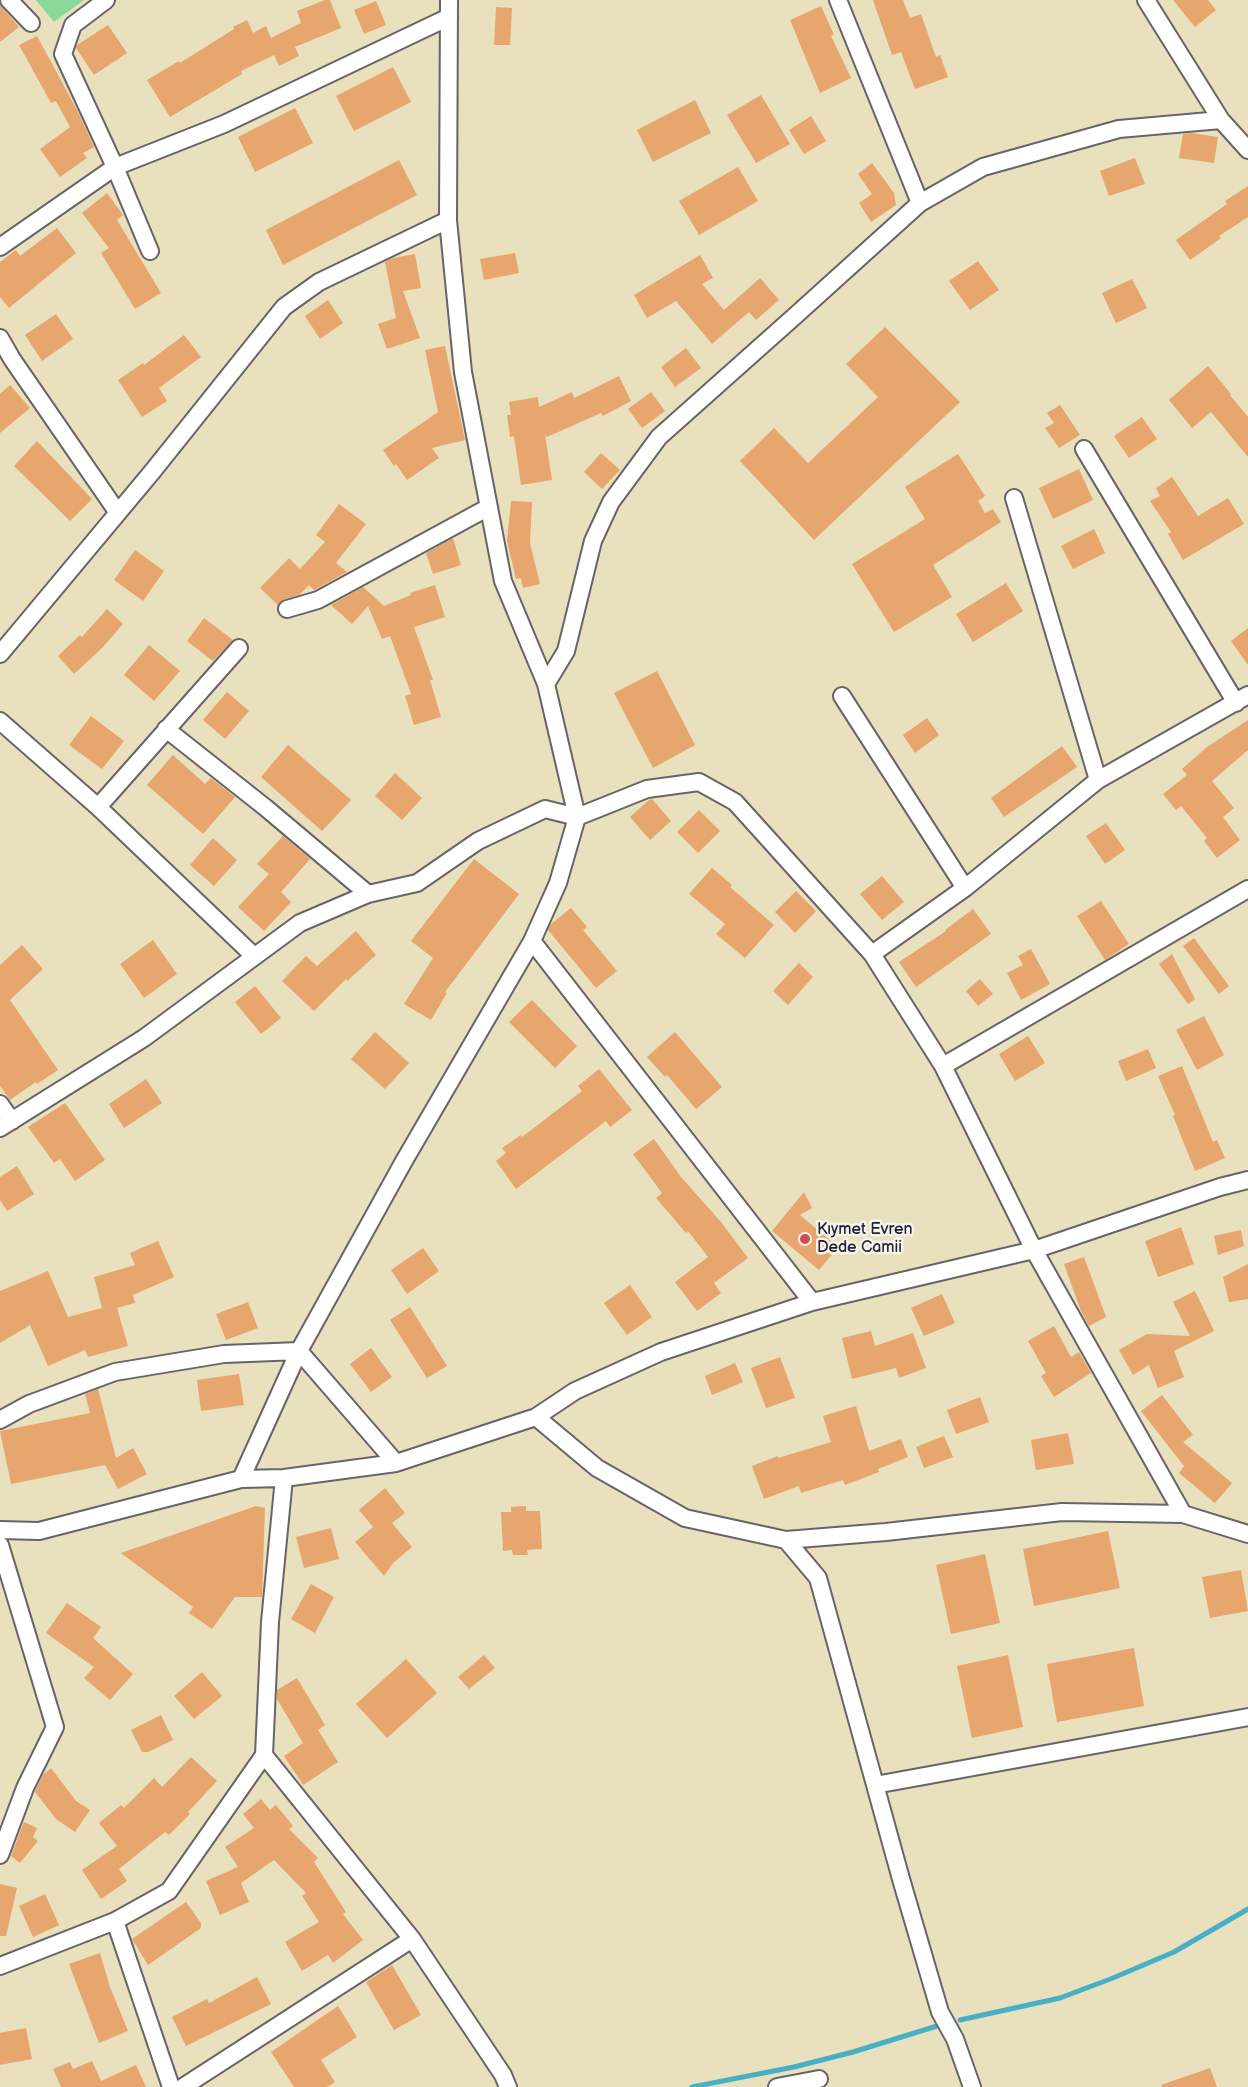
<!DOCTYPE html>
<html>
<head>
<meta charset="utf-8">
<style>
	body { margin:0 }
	canvas { display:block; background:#e9e0bd }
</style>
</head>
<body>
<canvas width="1248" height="2087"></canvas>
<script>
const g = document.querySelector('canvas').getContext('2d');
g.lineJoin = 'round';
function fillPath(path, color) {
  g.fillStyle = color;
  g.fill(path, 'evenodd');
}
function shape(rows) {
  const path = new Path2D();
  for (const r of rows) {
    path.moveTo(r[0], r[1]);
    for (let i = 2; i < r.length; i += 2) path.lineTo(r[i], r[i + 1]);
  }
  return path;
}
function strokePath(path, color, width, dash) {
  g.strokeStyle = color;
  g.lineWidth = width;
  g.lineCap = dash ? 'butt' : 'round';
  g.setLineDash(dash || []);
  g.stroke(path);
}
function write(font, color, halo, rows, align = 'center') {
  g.font = font + ' "Balsamiq Sans",sans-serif';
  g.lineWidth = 5;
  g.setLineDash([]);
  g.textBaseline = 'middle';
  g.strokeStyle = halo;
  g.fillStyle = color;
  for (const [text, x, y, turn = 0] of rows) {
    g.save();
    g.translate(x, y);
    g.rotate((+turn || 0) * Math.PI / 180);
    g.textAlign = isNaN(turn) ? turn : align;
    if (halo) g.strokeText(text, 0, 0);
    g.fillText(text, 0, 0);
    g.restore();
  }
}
const green = shape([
	[36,0,84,0,54,22]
]);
const stream = shape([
	[960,2020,1060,1998,1113,1978,1174,1952,1248,1909],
	[692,2087,794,2067,853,2052,937,2026]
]);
const building = shape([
	[325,0,330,0,341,28,295,47,299,56,279,66,274,55,241,71,242,74,170,117,147,80,179,61,180,63,234,29,233,27,247,20,253,33,266,26,271,38,301,23,297,11],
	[873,0,903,0,910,18,921,14,936,57,940,55,948,77,915,89,901,52,892,55],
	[1173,0,1208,0,1216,10,1195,27],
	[376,1,386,25,364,34,354,10],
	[0,5,19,27,0,42],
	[821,6,834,35,831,36,851,78,820,93,790,20],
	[496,7,512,8,510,45,494,45],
	[108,25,127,53,94,75,76,48,77,45],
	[37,36,77,110,94,147,83,153,87,158,60,177,40,149,70,127,56,101,51,103,19,45],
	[393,67,411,102,354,131,336,96],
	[761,95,790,144,756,163,727,115],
	[695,100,711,133,653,162,637,130],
	[295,108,313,143,255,172,238,137],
	[811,116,826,141,804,154,789,130],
	[1192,133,1218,137,1214,163,1179,158,1183,134],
	[1135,158,1145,184,1109,196,1100,171],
	[399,160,417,195,283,265,266,230],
	[872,163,894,193,896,205,871,222,859,203,872,194,858,174],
	[738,167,758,201,699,235,679,201],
	[1248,186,1248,217,1219,236,1221,238,1190,260,1176,240,1227,204,1225,201],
	[107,193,123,215,117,220,161,293,135,309,101,253,109,248,82,213],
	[57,228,76,253,9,308,0,297,0,262,16,250,20,256],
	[515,253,519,273,484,280,480,259],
	[415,254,421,288,403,291,420,338,387,349,378,324,396,318,385,262,393,258],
	[700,255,713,278,702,284,724,310,760,278,779,300,756,320,749,312,712,344,676,301,647,318,634,295],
	[978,261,999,290,970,310,949,281],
	[1132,279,1147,308,1116,323,1102,293],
	[328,300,343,323,320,339,305,316],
	[56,314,73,339,42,361,25,335],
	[885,327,960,402,814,540,740,461,774,428,808,463,878,397,846,364],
	[184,335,201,357,159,388,167,401,142,417,118,380,143,363,144,365],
	[445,346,465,440,432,448,439,458,407,480,396,464,394,466,383,450,438,412,425,350],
	[686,348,701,368,675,387,661,367],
	[1208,366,1231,394,1230,395,1248,417,1248,457,1211,412,1192,428,1169,400],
	[619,376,631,401,603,416,601,413,547,437,545,434,552,480,521,485,514,436,510,437,507,415,511,415,509,402,538,397,539,407,572,392,574,398],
	[10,385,30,408,0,433,0,394],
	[651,392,665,411,642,428,628,409],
	[1060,405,1080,435,1059,448,1045,428,1054,423,1047,413],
	[1142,417,1157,439,1129,458,1114,436],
	[37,441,92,499,70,521,14,466],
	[601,453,620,470,602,489,584,472],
	[958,454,985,496,978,501,985,513,993,509,1001,522,933,565,952,597,894,632,852,564,925,519,905,487],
	[1079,469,1093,500,1053,519,1039,488],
	[1172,477,1198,516,1228,498,1244,524,1183,560,1168,534,1171,532,1150,501,1160,496,1156,488],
	[511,501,532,502,530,543,540,584,523,588,521,578,516,579,507,541],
	[339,504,366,524,336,563,347,572,314,590,309,585,299,595,284,599,278,605,260,588,289,558,300,569,325,542,316,535],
	[1094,529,1105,553,1073,569,1061,546],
	[453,538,461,565,433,574,426,553],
	[135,550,164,571,143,601,114,580],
	[1006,583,1023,611,973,642,956,614],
	[435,585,445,617,414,627,433,680,430,680,441,717,414,725,405,696,411,694,390,636,382,639,368,606,352,624,331,605,363,587,384,606,411,595,410,593],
	[107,609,123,624,102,648,74,674,58,656,80,635,82,637],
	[204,618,233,640,213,661,187,641],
	[1248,628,1248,665,1231,641],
	[149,645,180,671,154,701,124,675],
	[657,671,695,745,653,768,614,693],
	[227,692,249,711,225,739,203,720],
	[91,716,124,741,102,769,69,745],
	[927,718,939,735,915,753,903,735],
	[1248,720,1248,750,1212,781,1234,808,1223,817,1240,840,1217,858,1204,841,1207,838,1181,806,1176,810,1163,794,1187,775,1182,769,1207,747],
	[288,745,351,800,322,831,261,777],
	[1062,746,1077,767,1004,817,991,798],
	[173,755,205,784,211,778,235,797,203,834,147,785],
	[395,773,422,798,402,820,375,796],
	[652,799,671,821,650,840,630,817,649,800],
	[699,810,720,831,698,853,677,832],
	[1106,823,1125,850,1105,864,1086,836],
	[283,836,310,859,281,892,291,902,264,931,238,907,269,874,257,864],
	[213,838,237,860,214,886,190,865],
	[474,859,519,894,445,992,447,993,431,1020,404,1004,433,958,411,941],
	[712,868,732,885,730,887,774,925,745,958,716,934,725,924,689,894],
	[882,876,904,902,882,920,860,894],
	[796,891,816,911,795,933,775,912],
	[1101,901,1129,944,1105,960,1077,916],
	[571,908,587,927,583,930,617,971,596,988,548,930,551,924],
	[973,909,991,934,916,987,899,962,946,931,945,930],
	[356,931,376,955,347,981,346,979,314,1011,282,981,306,956,317,966],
	[1194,938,1229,986,1219,994,1183,946],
	[153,940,177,974,144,998,120,964],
	[22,945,43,969,10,1000,58,1070,37,1084,36,1082,10,1100,0,1086,0,965],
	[1031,949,1050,984,1021,1000,1007,973,1023,965,1018,956],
	[1172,954,1195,999,1188,1004,1159,964],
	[799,963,813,977,788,1005,773,991],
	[980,979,993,994,978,1006,966,991],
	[255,986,281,1018,261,1034,235,1002],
	[532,1000,577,1046,555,1068,509,1022],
	[1204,1016,1224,1055,1197,1070,1176,1030],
	[375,1032,409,1063,385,1089,351,1059],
	[675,1032,722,1087,696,1109,667,1075,665,1077,647,1057],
	[1028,1036,1045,1063,1015,1081,999,1054],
	[1148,1049,1156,1068,1126,1081,1118,1061],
	[1182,1066,1213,1142,1217,1140,1225,1158,1195,1171,1173,1116,1175,1115,1158,1076],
	[599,1069,632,1110,610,1127,606,1121,516,1189,496,1161,506,1153,502,1148,521,1135,522,1137,582,1091,578,1086],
	[146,1079,162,1103,124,1128,109,1104],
	[65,1103,105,1160,75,1181,60,1159,54,1163,28,1127],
	[654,1139,681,1177,721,1222,748,1258,714,1283,721,1293,697,1311,675,1282,708,1257,688,1231,686,1233,656,1198,662,1193,633,1154],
	[17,1166,34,1194,7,1211,0,1200,0,1177],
	[804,1192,812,1208,800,1215,838,1247,819,1270,772,1231],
	[1181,1227,1194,1264,1158,1277,1145,1241],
	[1241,1230,1244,1246,1218,1255,1214,1236],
	[158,1241,174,1277,133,1295,135,1303,117,1308,128,1346,88,1357,85,1350,48,1366,30,1325,0,1343,0,1291,48,1271,68,1317,102,1308,94,1277,135,1265,130,1253],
	[423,1248,439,1271,407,1294,391,1270],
	[1084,1257,1106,1317,1089,1326,1081,1311,1064,1264],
	[1248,1264,1248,1299,1229,1302,1223,1277],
	[630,1285,652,1317,627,1335,604,1303],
	[1195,1291,1214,1331,1174,1351,1184,1377,1158,1388,1149,1365,1133,1375,1119,1350,1147,1334,1190,1336,1173,1302],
	[942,1294,955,1323,924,1336,911,1308],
	[248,1302,258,1328,226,1340,216,1314],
	[410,1307,447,1366,427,1378,390,1320],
	[1054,1326,1071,1357,1079,1352,1091,1373,1054,1397,1041,1376,1046,1373,1028,1341],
	[871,1331,875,1346,913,1333,926,1368,899,1378,896,1368,852,1379,842,1338],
	[371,1348,392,1377,371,1392,350,1364],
	[780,1357,795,1398,766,1408,751,1368],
	[735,1363,743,1382,712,1395,705,1376],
	[239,1374,244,1405,201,1411,197,1380],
	[98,1389,116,1458,133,1448,147,1474,118,1489,105,1465,11,1484,0,1431,90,1413,85,1394],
	[1162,1395,1193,1435,1183,1442,1232,1483,1215,1503,1179,1473,1184,1466,1141,1411],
	[980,1397,989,1422,956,1434,947,1410],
	[856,1406,869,1451,901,1439,908,1457,878,1469,879,1472,845,1485,843,1480,801,1493,799,1486,764,1499,752,1466,778,1456,778,1458,831,1442,823,1416],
	[1068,1433,1074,1464,1036,1470,1031,1440],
	[944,1436,953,1457,924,1468,916,1447],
	[385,1488,405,1513,392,1523,412,1547,393,1563,384,1576,355,1542,373,1527,359,1510],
	[256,1506,265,1508,262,1597,235,1597,212,1629,189,1613,193,1607,121,1553],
	[526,1506,526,1511,540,1511,542,1549,527,1550,528,1555,513,1555,512,1550,503,1551,501,1512,511,1512,511,1507],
	[331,1528,339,1559,304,1568,296,1537],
	[1108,1531,1120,1588,1034,1606,1023,1549],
	[985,1554,1000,1623,951,1634,936,1565],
	[1241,1570,1248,1611,1210,1618,1202,1577],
	[311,1584,334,1597,315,1633,291,1619],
	[67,1603,101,1627,93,1638,133,1674,110,1700,84,1678,94,1667,46,1633],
	[1134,1648,1144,1706,1057,1722,1047,1664],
	[484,1655,495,1668,469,1689,458,1677],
	[1008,1655,1023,1727,972,1738,957,1666],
	[406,1659,437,1693,387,1738,356,1704],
	[202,1672,222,1696,194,1719,174,1696],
	[297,1678,325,1725,318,1730,338,1762,303,1785,284,1756,303,1743,277,1699,277,1690],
	[161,1715,173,1740,148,1752,142,1752,131,1730],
	[191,1757,217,1781,188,1812,190,1814,169,1835,165,1832,119,1869,127,1881,101,1899,82,1870,117,1846,99,1823,121,1805,124,1808,154,1778,162,1787],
	[51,1768,76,1801,90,1810,75,1832,56,1819,35,1792,43,1775],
	[261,1799,270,1810,276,1805,293,1826,289,1829,318,1858,314,1862,346,1912,343,1914,363,1940,333,1963,328,1955,302,1971,285,1942,319,1922,302,1896,306,1893,274,1860,241,1883,249,1902,220,1915,206,1881,238,1867,225,1847,254,1828,243,1814],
	[24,1822,37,1828,33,1837,38,1841,20,1863,11,1856],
	[0,1884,17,1888,6,1936,0,1936],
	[45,1894,59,1925,33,1937,19,1906],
	[186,1902,201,1923,201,1928,148,1965,132,1939],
	[100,1953,110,1987,128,2031,99,2043,69,1964],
	[392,1965,421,2015,394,2030,366,1982],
	[257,1977,271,2004,186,2046,172,2017,207,1999,209,2003],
	[338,2006,357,2037,321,2060,335,2082,327,2087,294,2087,271,2052],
	[26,2028,32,2059,0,2065,0,2033],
	[92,2061,101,2081,136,2065,146,2087,61,2087,53,2069,70,2062,73,2069],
	[1210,2068,1217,2087,1162,2087,1161,2085]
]);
const minor = shape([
	[9,0,31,23],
	[106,0,73,25,63,54,115,167,150,251],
	[838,0,920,203],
	[1146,0,1221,120],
	[0,247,115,167,224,124,449,17],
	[0,338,12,359,118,513],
	[1084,449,1236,703],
	[1014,498,1098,780],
	[287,609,318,600,489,507],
	[0,654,152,472,284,307,319,282,448,220],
	[546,684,566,651,593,541,611,502,659,437,796,315,920,203,983,167,1119,129,1221,120,1248,150],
	[842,696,965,888],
	[0,721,98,807,254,956],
	[166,729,266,808,368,894],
	[98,807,239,648],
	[532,941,812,1302],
	[872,954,965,888,1098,780,1248,695],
	[943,1066,1248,889],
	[0,1104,12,1121],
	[0,1128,144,1038,300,923,368,894,417,883,478,841,545,809,577,817,647,789,699,782,735,802,872,954,943,1066,1034,1250,1183,1514],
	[536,1417,597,1468,685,1518,786,1540,886,1532,1062,1512,1183,1514,1248,1534],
	[0,1420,29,1404,115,1372,224,1354,299,1351,396,1463],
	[241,1479,299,1351,404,1161,532,941,558,883,577,817,546,684,503,581,463,372,448,220,449,0],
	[0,1530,39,1531,241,1479,284,1478,396,1463,536,1417,575,1391,661,1352,812,1302,1034,1250,1220,1187,1248,1180],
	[786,1540,818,1578,901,1879,940,2012,955,2039,972,2087],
	[0,1545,55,1727,25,1788,0,1855],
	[264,1755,412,1939,503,2075,508,2087],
	[875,1785,1248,1717],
	[115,1921,171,2087],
	[0,1966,115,1921,169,1891,264,1755,270,1622,284,1478],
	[183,2087,412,1939],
	[777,2087,819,2079]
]);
const markers = [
	[805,1239,6,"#d1495b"]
];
const poiNames = [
	["Kıymet Evren",817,1230],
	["Dede Camii",817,1248]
];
fillPath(green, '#88d99a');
strokePath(stream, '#47b0c5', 5);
fillPath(building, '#e6a66d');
strokePath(minor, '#686468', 20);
strokePath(minor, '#fff', 16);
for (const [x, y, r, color] of markers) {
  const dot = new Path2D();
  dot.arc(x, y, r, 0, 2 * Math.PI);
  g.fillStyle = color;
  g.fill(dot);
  strokePath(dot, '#f7f3e8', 2);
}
write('16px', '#22223b', '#f7f3e8', poiNames, 'left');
</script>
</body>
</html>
